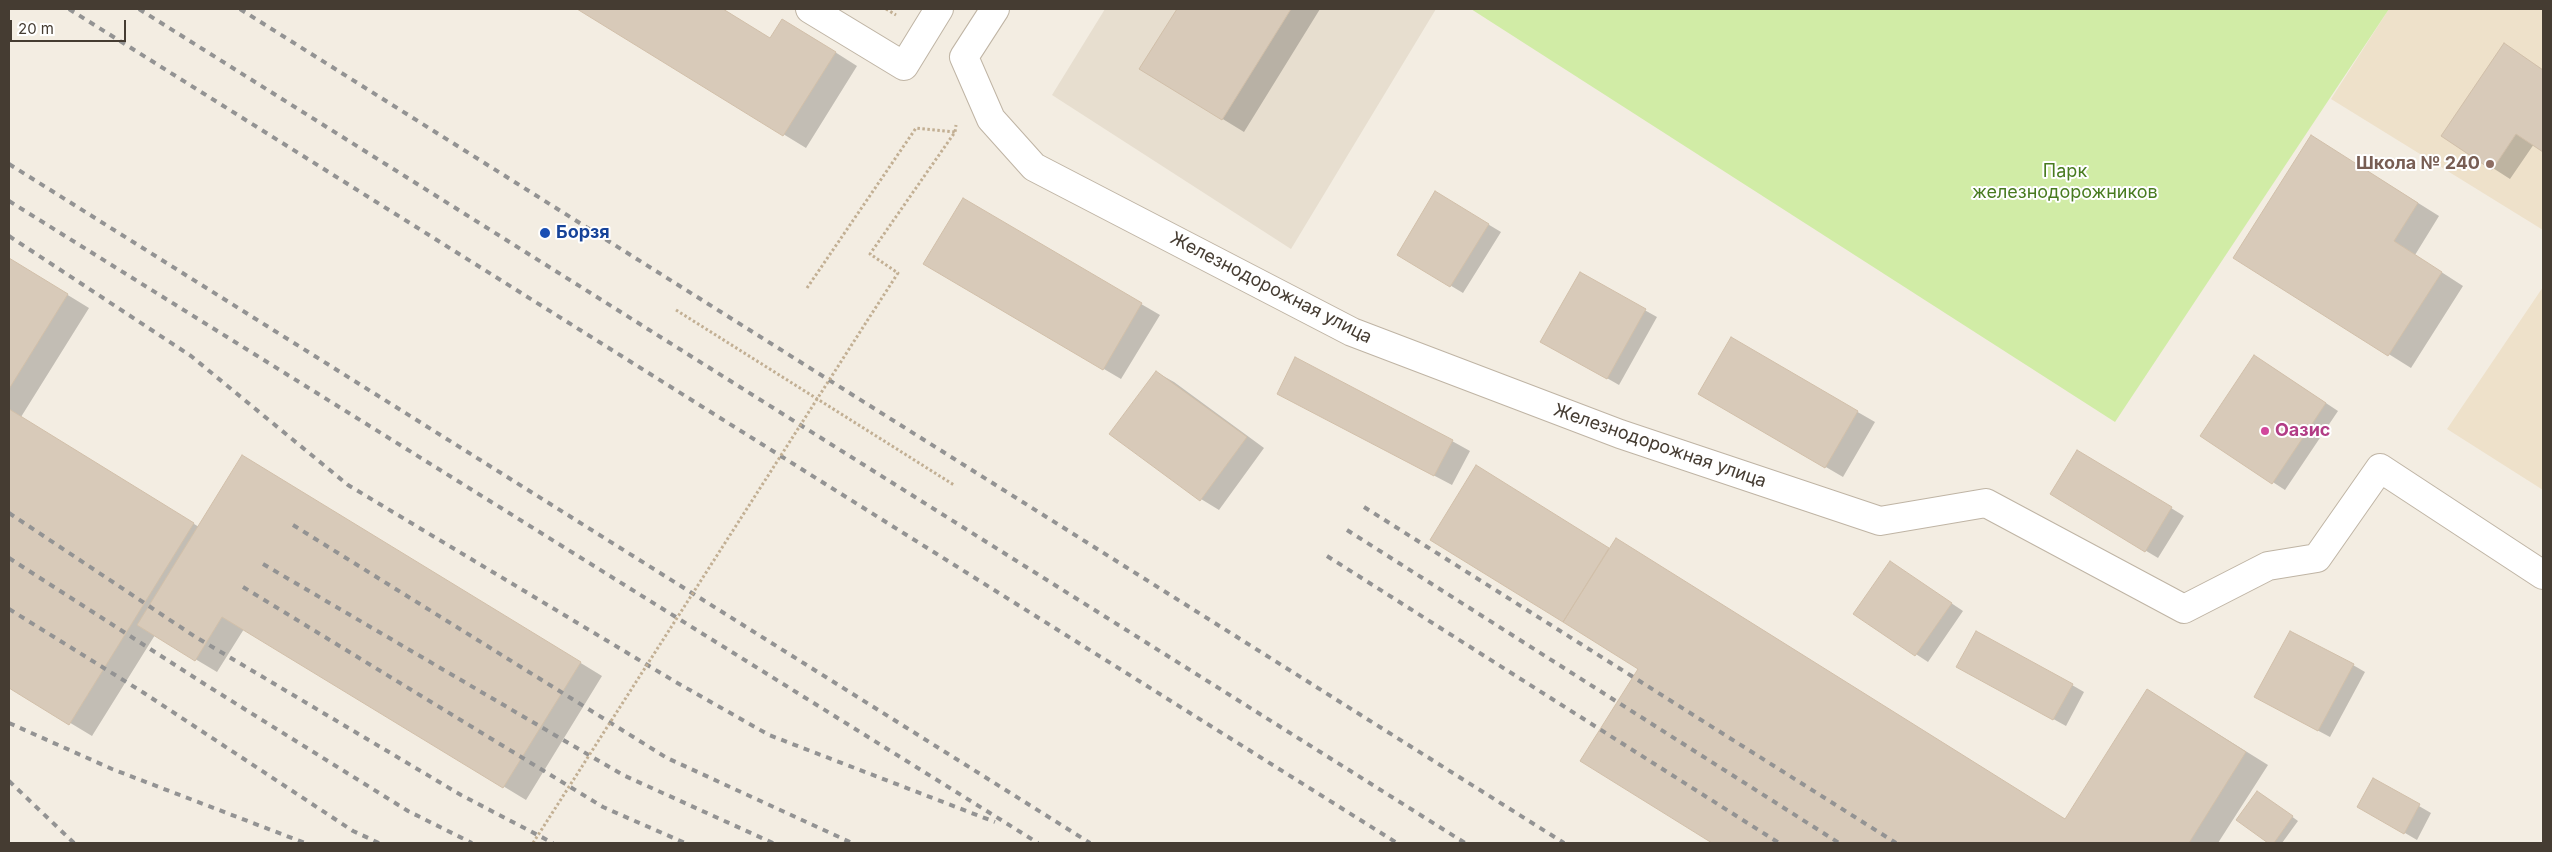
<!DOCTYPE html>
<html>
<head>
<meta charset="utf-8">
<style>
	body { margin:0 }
	#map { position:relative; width:2552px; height:852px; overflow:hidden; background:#f3ede2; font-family:Inter,sans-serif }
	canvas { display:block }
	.frame { position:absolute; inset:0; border:10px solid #453c32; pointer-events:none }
	.scale { position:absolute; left:10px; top:20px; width:116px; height:22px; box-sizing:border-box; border:2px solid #453c32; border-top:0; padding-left:6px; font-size:15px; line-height:18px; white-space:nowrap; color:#453c32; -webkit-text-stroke:4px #fff; paint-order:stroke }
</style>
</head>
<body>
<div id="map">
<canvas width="2552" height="852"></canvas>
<div class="frame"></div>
<div class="scale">20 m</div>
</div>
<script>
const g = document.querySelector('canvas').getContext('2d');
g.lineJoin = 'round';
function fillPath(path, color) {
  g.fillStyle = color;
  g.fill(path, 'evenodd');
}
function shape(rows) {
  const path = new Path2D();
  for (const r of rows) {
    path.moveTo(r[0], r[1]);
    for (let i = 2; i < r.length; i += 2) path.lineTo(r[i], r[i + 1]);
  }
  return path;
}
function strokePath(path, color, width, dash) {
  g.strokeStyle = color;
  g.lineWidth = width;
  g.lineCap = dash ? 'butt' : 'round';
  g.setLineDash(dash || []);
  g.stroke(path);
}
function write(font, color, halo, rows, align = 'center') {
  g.font = font + ' Inter,sans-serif';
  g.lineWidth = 4;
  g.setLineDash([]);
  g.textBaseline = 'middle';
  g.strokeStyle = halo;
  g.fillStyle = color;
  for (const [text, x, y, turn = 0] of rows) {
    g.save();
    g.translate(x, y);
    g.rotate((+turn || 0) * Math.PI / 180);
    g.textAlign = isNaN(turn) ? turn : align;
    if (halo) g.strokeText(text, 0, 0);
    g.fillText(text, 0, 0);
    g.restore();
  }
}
const residential = shape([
	[1105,9,1436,9,1291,249,1052,95]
]);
const education = shape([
	[2389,9,2543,9,2543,230,2331,99],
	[2543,287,2543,490,2447,429]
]);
const green = shape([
	[1471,9,2389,9,2115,422]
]);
const shadow = shape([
	[579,9,722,9,771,39,805,33,857,66,806,148],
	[1178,9,1320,9,1244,132,1141,69],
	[2504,45,2543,70,2543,150,2534,144,2510,179,2443,136],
	[2311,136,2439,216,2415,255,2463,286,2411,368,2234,257],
	[1436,193,1501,232,1463,293,1398,254],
	[963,200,1160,315,1121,379,925,264],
	[9,259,89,308,21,417,199,527,264,469,602,676,526,800,244,629,217,672,155,635,92,736,9,686],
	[1580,274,1657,317,1619,385,1542,341],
	[1731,339,1875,422,1843,477,1699,393],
	[2267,364,2338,411,2285,490,2202,436],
	[1156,372,1174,382,1264,448,1219,510,1201,499],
	[1296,403,1452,441,1470,451,1452,485],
	[2090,458,2184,516,2158,558,2051,494],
	[1494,477,1610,550,2066,820,2170,704,2268,765,2218,843,1714,843,1582,760,1639,669,1432,539],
	[1902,570,1963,611,1928,662,1855,614],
	[2353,665,2365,672,2330,737,2268,704],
	[1970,673,2072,685,2084,692,2066,726],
	[2374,780,2431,813,2417,840,2359,806],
	[2264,796,2298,821,2282,843,2270,843,2238,820]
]);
const building = shape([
	[577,9,723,9,770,38,782,19,836,52,783,136,577,9],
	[1177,9,1291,9,1222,120,1139,69,1177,9],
	[2504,43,2543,70,2543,152,2516,134,2492,170,2441,136,2504,43],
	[2311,135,2418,203,2394,241,2442,272,2388,356,2233,258,2311,135],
	[1435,191,1489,224,1450,287,1397,255,1435,191],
	[963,198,1142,303,1103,370,923,264,963,198],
	[9,258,68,294,9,389,9,258],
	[1580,272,1646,309,1607,379,1540,342,1580,272],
	[1731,337,1858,411,1825,468,1698,394,1731,337],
	[2254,355,2326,403,2272,484,2200,436,2254,355],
	[1295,357,1453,440,1434,476,1277,394,1295,357],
	[1156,371,1247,437,1200,501,1109,434,1156,371],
	[9,409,194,523,69,725,9,688,9,409],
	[2077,450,2172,507,2145,552,2050,494,2077,450],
	[242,455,581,662,503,788,222,617,195,661,137,625,242,455],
	[1476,465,1609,548,1563,622,1430,540,1476,465],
	[1616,538,2065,819,2147,689,2246,752,2189,843,1712,843,1580,761,1638,669,1563,622,1616,538],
	[1890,561,1952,603,1915,656,1853,614,1890,561],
	[1976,631,2073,684,2053,720,1956,667,1976,631],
	[2290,631,2354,664,2318,731,2254,697,2290,631],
	[2373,778,2420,804,2404,834,2357,807,2373,778],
	[2257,791,2293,816,2274,843,2268,843,2236,820,2257,791]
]);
const path = shape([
	[886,9,896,15],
	[807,288,916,128,955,132],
	[676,310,954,485],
	[867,321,898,273,870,254,955,132,956,125]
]);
const minor = shape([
	[810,9,904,66,939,9],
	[995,9,964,57,991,119,1034,167,1352,332,1620,434,1880,521,1986,503,2184,609,2268,566,2317,558,2380,468,2543,575]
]);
const rail = shape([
	[69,9,1397,843],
	[139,9,1465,843],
	[240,9,1564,843],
	[9,164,1090,843],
	[9,201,1038,843],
	[9,236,191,356,348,485,674,681,769,735,995,822],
	[1364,507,1896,843],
	[9,513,194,636,461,795,553,843],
	[293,525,667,758,852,843],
	[1347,530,1839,843],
	[1327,556,1779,843],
	[9,558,206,685,408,811,472,843],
	[263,564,623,775,773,843],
	[243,587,603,807,685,843],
	[9,609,144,693,353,831,379,843],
	[9,723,112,769,305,843],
	[9,781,74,843]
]);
const pathBridge = shape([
	[533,843,867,321]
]);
const markers = [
	[2490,164,5,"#8d6e63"],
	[545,233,6,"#1a4fb4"],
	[2265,431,5,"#d1479c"]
];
const educationNames = [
	["Школа № 240",2480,164]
];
const parkNames = [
	["Парк",2065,172],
	["железнодорожников",2065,193]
];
const transitNames = [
	["Борзя",556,233]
];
const streetNames = [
	["Железнодорожная улица",1271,288,27],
	["Железнодорожная улица",1660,446,19]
];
const hotelNames = [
	["Оазис",2275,431]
];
fillPath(residential, '#e7decf');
fillPath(education, '#eee1ca');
fillPath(green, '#d1eca6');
fillPath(shadow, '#0003');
fillPath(building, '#d8cab9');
strokePath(building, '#d1bfa9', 1);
strokePath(minor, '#bfb4a4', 30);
strokePath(path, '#c2af93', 3, [2.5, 2.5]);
strokePath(minor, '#fff', 28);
strokePath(rail, '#939393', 4, [6, 6]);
strokePath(pathBridge, '#c2af93', 3, [2.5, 2.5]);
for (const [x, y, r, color] of markers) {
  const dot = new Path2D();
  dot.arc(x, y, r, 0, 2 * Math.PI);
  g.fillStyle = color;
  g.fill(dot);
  strokePath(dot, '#fff', 2);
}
write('bold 18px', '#785e54', '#fff', educationNames, 'right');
write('18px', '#487b20', '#fff', parkNames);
write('bold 18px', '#164399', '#fff', transitNames, 'left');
write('18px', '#453c32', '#fff', streetNames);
write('bold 18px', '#b23c85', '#fff', hotelNames, 'left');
</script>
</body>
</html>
